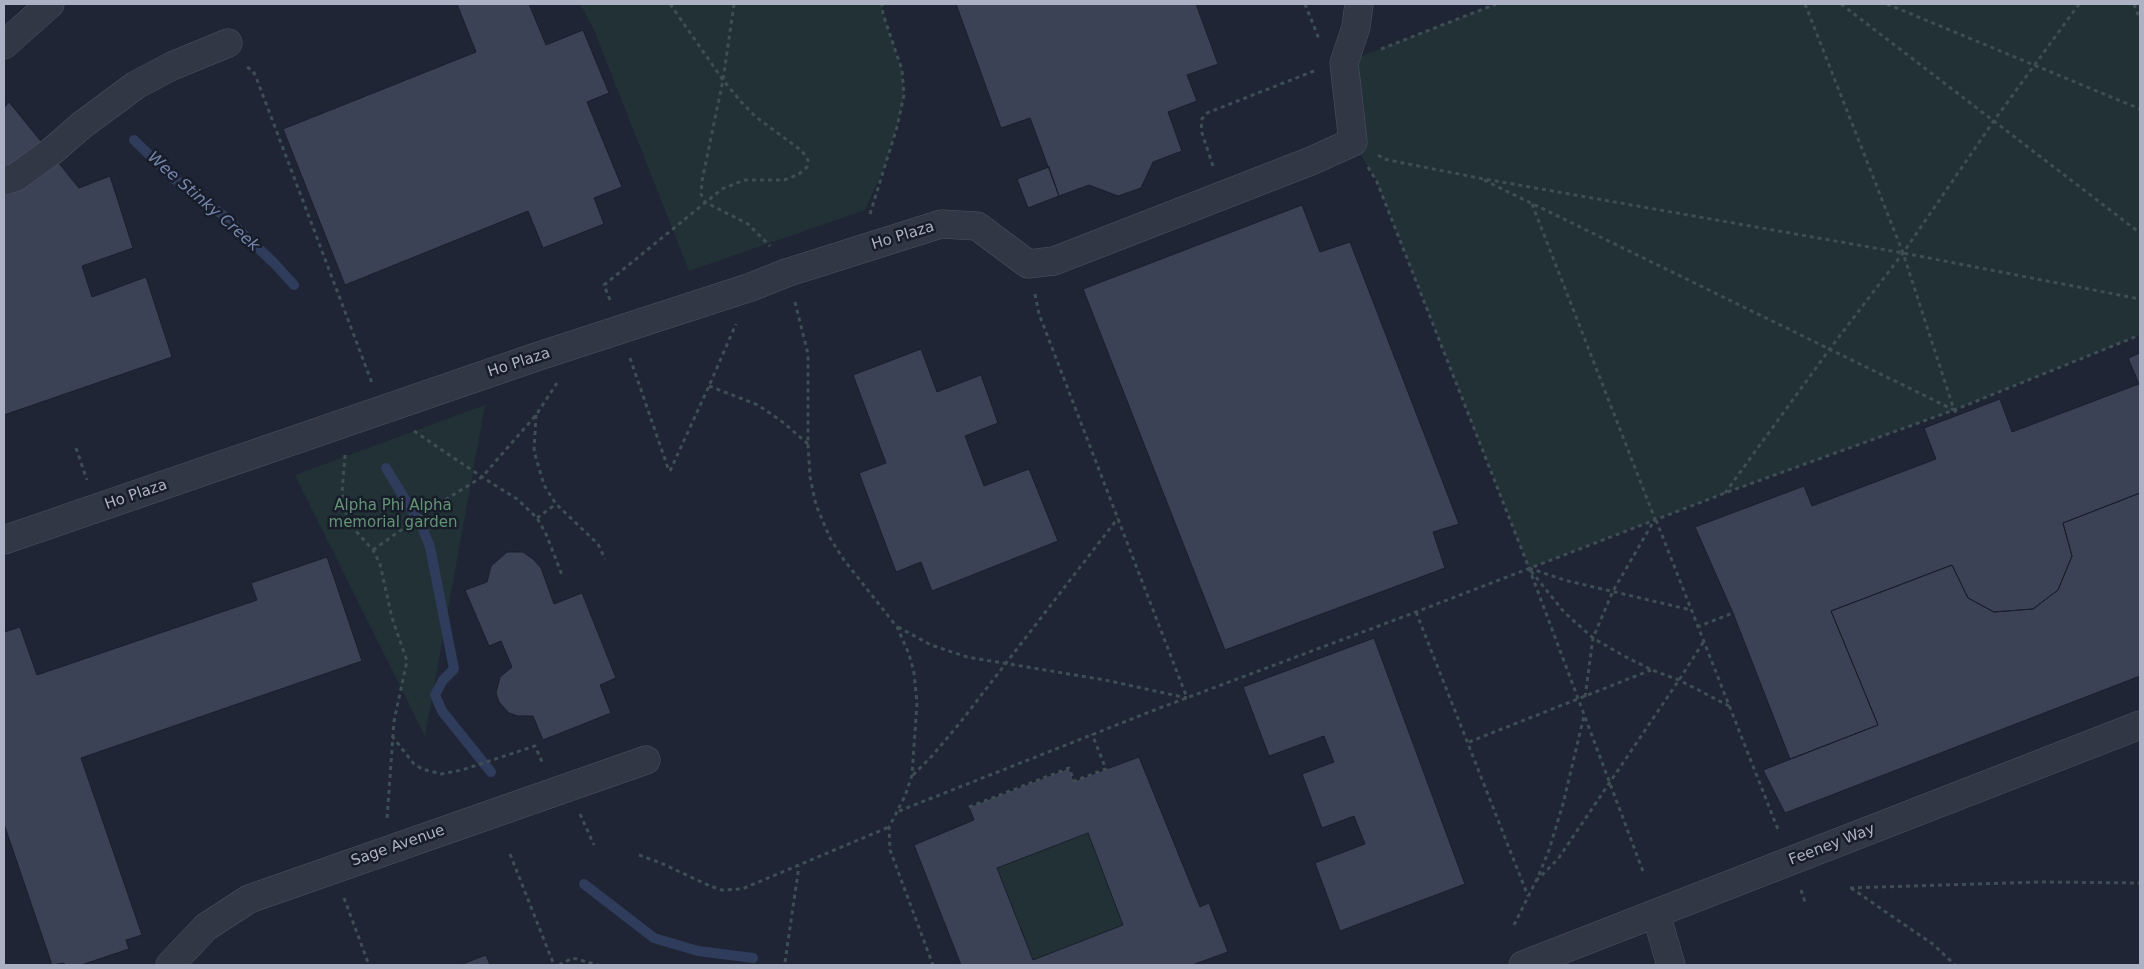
<!DOCTYPE html>
<html>
<head>
<meta charset="utf-8">
<style>
	body { margin:0 }
	#map { position:relative; width:2144px; height:969px; overflow:hidden; background:#1f2535; font-family:"DejaVu Sans",sans-serif }
	canvas { display:block }
	.frame { position:absolute; inset:0; border:5px solid #acb1c3; pointer-events:none }
</style>
</head>
<body>
<div id="map">
<canvas width="2144" height="969"></canvas>
<div class="frame"></div>
</div>
<script>
const g = document.querySelector('canvas').getContext('2d');
g.lineJoin = 'round';
function fillPath(path, color) {
  g.fillStyle = color;
  g.fill(path, 'evenodd');
}
function shape(rows) {
  const path = new Path2D();
  for (const r of rows) {
    path.moveTo(r[0], r[1]);
    for (let i = 2; i < r.length; i += 2) path.lineTo(r[i], r[i + 1]);
  }
  return path;
}
function strokePath(path, color, width, dash) {
  g.strokeStyle = color;
  g.lineWidth = width;
  g.lineCap = dash ? 'butt' : 'round';
  g.setLineDash(dash || []);
  g.stroke(path);
}
function write(font, color, halo, rows, align = 'center') {
  g.font = font + ' "DejaVu Sans",sans-serif';
  g.lineWidth = 5;
  g.setLineDash([]);
  g.textBaseline = 'middle';
  g.strokeStyle = halo;
  g.fillStyle = color;
  for (const [text, x, y, turn = 0] of rows) {
    g.save();
    g.translate(x, y);
    g.rotate((+turn || 0) * Math.PI / 180);
    g.textAlign = isNaN(turn) ? turn : align;
    if (halo) g.strokeText(text, 0, 0);
    g.fillText(text, 0, 0);
    g.restore();
  }
}
const green = shape([
	[580,4,882,4,883,14,902,70,904,95,897,127,886,163,865,210,689,271,594,30],
	[1496,4,2140,4,2140,335,1954,410,1725,493,1529,568,1377,182,1353,142,1344,63],
	[485,405,425,736,295,475],
	[1088,833,1123,925,1033,960,997,868]
]);
const stream = shape([
	[134,140,173,178,224,216,274,263,294,285],
	[386,468,422,527,430,547,454,669,443,680,435,695,442,711,491,772],
	[584,884,654,938,698,951,753,958]
]);
const building = shape([
	[457,4,529,4,546,45,583,30,609,93,587,102,622,187,594,198,604,224,543,248,528,211,345,285,283,129,476,52,457,4],
	[956,4,1196,4,1218,64,1187,75,1197,101,1168,112,1182,151,1153,162,1141,188,1118,196,1089,185,1059,196,1030,118,1001,128,956,4],
	[9,102,79,188,110,176,133,248,82,266,92,297,146,277,172,357,4,415,4,108,9,102],
	[1049,167,1059,196,1028,208,1017,179,1049,167],
	[1302,205,1320,252,1350,242,1459,524,1433,532,1445,568,1225,650,1083,289,1302,205],
	[921,349,937,392,981,375,998,423,965,436,984,486,1029,469,1058,541,932,591,921,562,896,572,859,473,886,463,853,375,921,349],
	[2140,353,2140,493,2063,523,2072,556,2058,590,2033,609,1994,612,1968,598,1952,565,1831,611,1878,725,1790,759,1733,613,1695,527,1804,486,1812,506,1936,459,1924,428,2000,399,2012,432,2139,384,2128,358,2140,353],
	[2140,493,2140,676,1785,813,1763,770,1878,725,1831,611,1952,565,1968,598,1994,612,2033,609,2058,590,2072,556,2063,523,2140,493],
	[507,552,523,552,533,559,541,568,554,604,582,593,616,678,600,685,611,713,543,740,533,716,518,716,509,713,499,702,496,693,500,677,512,667,501,641,489,646,465,590,487,582,491,566,507,552],
	[327,557,362,661,81,758,142,935,126,940,129,949,81,965,65,965,64,963,52,965,4,824,4,632,20,627,37,675,257,600,251,583,327,557],
	[1374,638,1465,884,1340,931,1315,863,1365,844,1354,816,1322,828,1302,774,1334,762,1324,736,1269,756,1243,687,1374,638],
	[1139,757,1200,907,1209,903,1228,952,1192,965,961,965,914,845,974,820,969,807,1069,768,1074,781,1139,757],
	[1088,833,1123,925,1033,960,997,868,1088,833],
	[486,955,490,965,460,965,486,955]
]);
const path = shape([
	[734,4,723,80,702,181,701,194,705,202,748,224,770,246],
	[1305,4,1319,39],
	[1805,4,1903,253,1954,410,1958,414],
	[1841,4,2140,233],
	[1887,4,2140,109],
	[2134,4,2140,20],
	[1381,49,1496,4],
	[247,67,253,71,256,77,372,383],
	[1378,155,1384,159,1403,163,1479,178,1903,253,2140,299],
	[1213,166,1202,133,1201,120,1207,113,1314,71],
	[1368,167,1377,182,1529,568,1644,874],
	[1484,180,1954,410],
	[1532,204,1655,519,1613,591,1593,638,1585,697],
	[870,214,897,127,904,95,902,70,883,14,882,4],
	[1035,294,1039,314,1187,698],
	[610,300,604,285,722,189,744,180,784,180,799,174,807,167,808,160,802,151,756,117,743,104,723,80,670,4],
	[795,302,808,354,808,444,810,477,816,505,830,538,844,560,897,627,909,654,914,673,917,703,912,775,905,796,889,827,890,850,933,965],
	[630,358,669,471],
	[709,386,758,405,784,423,808,444],
	[536,415,534,451,544,485,556,504,598,544,605,559],
	[414,431,482,477,517,499,537,518,546,534,562,575],
	[76,448,87,480],
	[345,455,342,493,347,518,354,529,373,550,380,564,392,618,407,661,394,721,387,819],
	[670,471,709,386,736,324],
	[1725,493,1829,350,1903,253,1993,122,2079,4],
	[537,518,556,504],
	[1656,520,1779,832],
	[373,550,432,508,482,477,536,415,557,383],
	[1529,568,1564,580,1691,610],
	[1531,571,1564,612,1593,638,1624,656,1652,670,1679,680,1729,706],
	[1416,612,1528,896],
	[898,627,931,645,967,657,1105,680,1187,698],
	[1697,627,1733,613],
	[392,736,414,764,422,769,441,774,462,770,535,746,543,764],
	[1469,742,1651,670],
	[913,775,932,756,959,724,1118,518],
	[969,807,1069,768,1074,781,1106,769,1092,734],
	[899,811,1157,709,1416,612,1725,493,1954,410,2140,335],
	[580,814,594,845],
	[510,854,554,965],
	[639,855,661,863,710,886,722,890,742,889,889,827],
	[1536,881,1558,859,1679,680,1704,641],
	[1850,888,2041,882,2140,883],
	[1851,888,1934,945,1955,965],
	[1801,890,1806,905],
	[344,898,369,965],
	[1514,925,1538,877,1549,850,1563,804,1584,716],
	[785,962,799,866],
	[559,965,573,958,598,965]
]);
const minor = shape([
	[4,45,50,4],
	[4,181,16,177,52,151,82,125,136,85,172,66,228,43],
	[4,540,539,356,751,287,786,273,941,224,977,226,1028,264,1054,261,1311,161,1353,142,1344,63,1356,27,1359,4],
	[1656,914,1671,965],
	[170,965,206,927,249,899,646,760],
	[1523,965,2140,725]
]);
const streetNames = [
	["Ho Plaza",903,236,-17],
	["Ho Plaza",519,363,-18],
	["Ho Plaza",136,495,-19],
	["Feeney Way",1832,845,-21],
	["Sage Avenue",398,846,-19]
];
const parkNames = [
	["Alpha Phi Alpha",393,506],
	["memorial garden",393,523]
];
const waterNames = [
	["Wee Stinky Creek",203,202,41]
];
fillPath(green, '#213136');
strokePath(stream, '#303c5b', 10);
fillPath(building, '#3b4256');
strokePath(building, '#1a1f2c', 1);
strokePath(minor, '#4d5261', 29);
strokePath(path, '#3e4e54', 3, [4, 4]);
strokePath(minor, '#323746', 28);
write('15px', '#acb1c3', '#181d2a', streetNames);
write('15px', '#649375', '#181d2a', parkNames);
write('italic 16px', '#7484ac', '#181d2a', waterNames);
</script>
</body>
</html>
